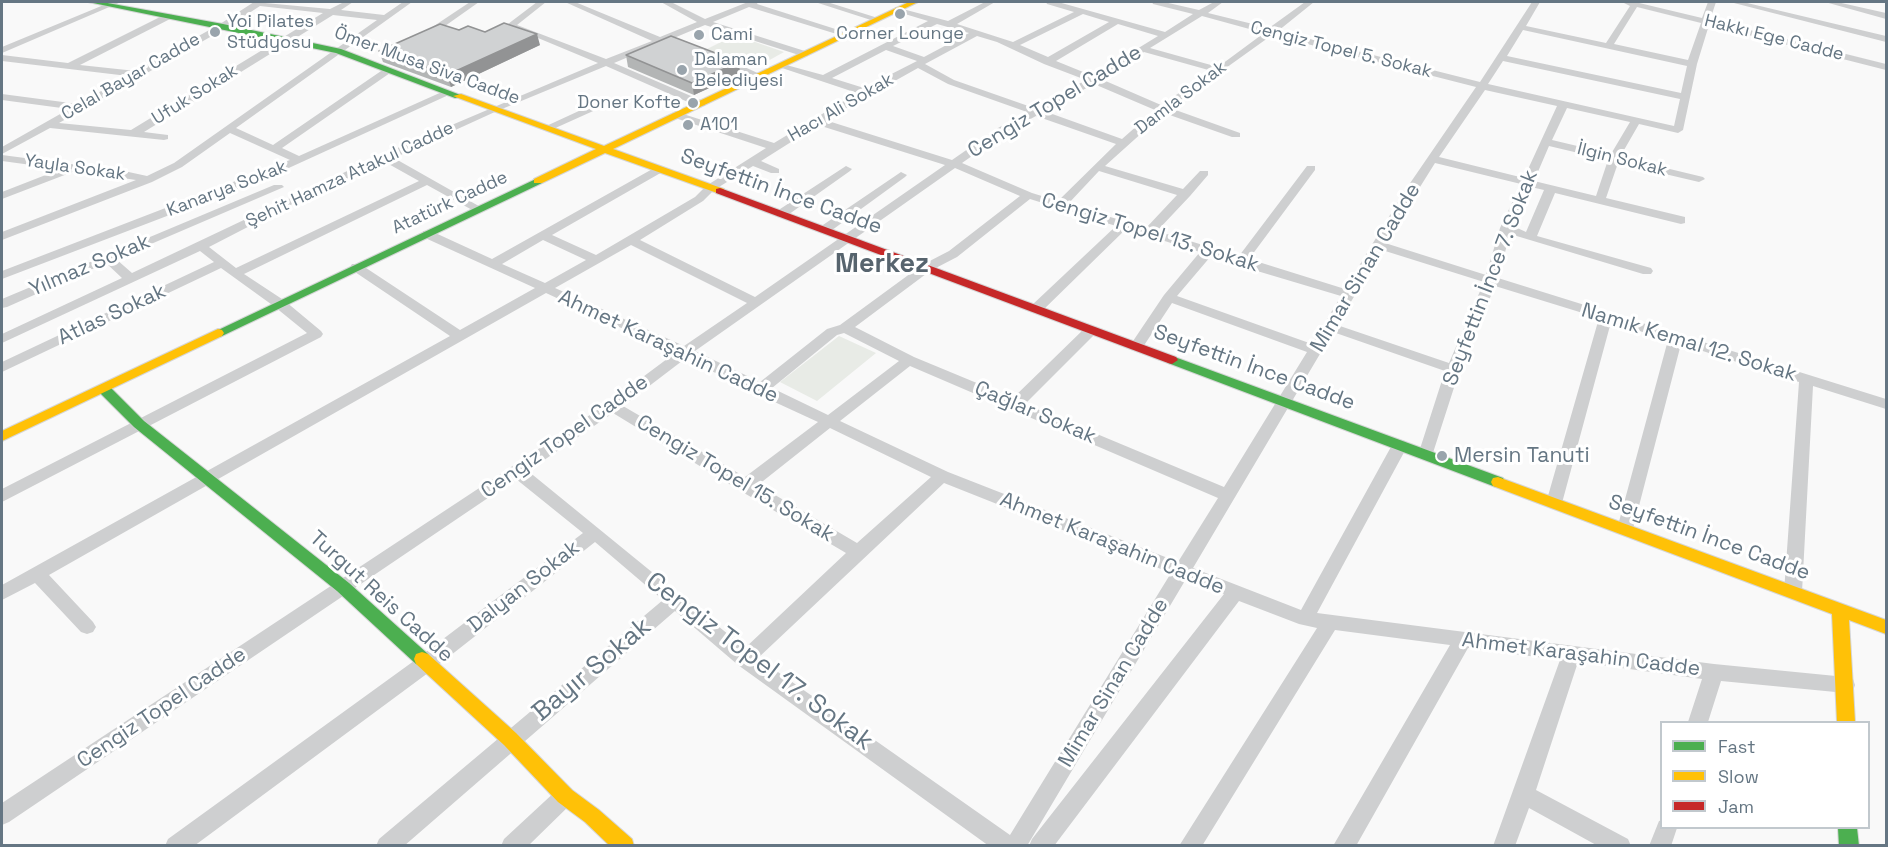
<!DOCTYPE html>
<html>
<head>
<meta charset="utf-8">
<style>
	body { margin:0 }
	#map { position:relative; width:1888px; height:847px; overflow:hidden; background:#f9f9f9; font-family:"Space Grotesk",sans-serif }
	canvas { display:block }
	.frame { position:absolute; inset:0; border:3px solid #657683; pointer-events:none }
	.legend { position:absolute; left:1660px; top:721px; width:210px; height:108px; box-sizing:border-box; background:#fff; border:2px solid #c1c8cd; margin:0; padding:8px 10px; list-style:none; font-size:18px; color:#657683 }
	.legend li { display:flex; align-items:center; gap:12px; height:30px }
	.legend b { width:30px; border:2px solid #c1c8cd }
</style>
</head>
<body>
<div id="map">
<canvas width="1888" height="847"></canvas>
<div class="frame"></div>
<ul class="legend">
<li><b style="height:8px;background:#4caf50"></b>Fast</li>
<li><b style="height:8px;background:#ffc107"></b>Slow</li>
<li><b style="height:8px;background:#c62828"></b>Jam</li>
</ul>
</div>
<script>
const g = document.querySelector('canvas').getContext('2d');
g.lineJoin = 'round';
function fillPath(path, color) {
  g.fillStyle = color;
  g.fill(path, 'evenodd');
}
function shape(rows) {
  const path = new Path2D();
  for (const r of rows) {
    path.moveTo(r[0], r[1]);
    for (let i = 2; i < r.length; i += 2) path.lineTo(r[i], r[i + 1]);
  }
  return path;
}
function strokePath(path, color, width, dash) {
  g.strokeStyle = color;
  g.lineWidth = width;
  g.lineCap = dash ? 'butt' : 'round';
  g.setLineDash(dash || []);
  g.stroke(path);
}
function write(font, color, halo, rows, align = 'center') {
  g.font = font + ' "Space Grotesk",sans-serif';
  g.lineWidth = 6;
  g.setLineDash([]);
  g.textBaseline = 'middle';
  g.strokeStyle = halo;
  g.fillStyle = color;
  for (const [text, x, y, turn = 0] of rows) {
    g.save();
    g.translate(x, y);
    g.rotate((+turn || 0) * Math.PI / 180);
    g.textAlign = isNaN(turn) ? turn : align;
    if (halo) g.strokeText(text, 0, 0);
    g.fillText(text, 0, 0);
    g.restore();
  }
}
const green = shape([
	[735,35,784,52,757,67,707,49],
	[839,336,876,353,817,401,780,382]
]);
const street = shape([
	[111,2,121,2,2,53,2,47,111,2],
	[254,2,330,9,344,2,353,2,341,10,384,15,403,2,412,2,236,128,273,145,384,69,390,69,390,73,282,148,299,156,444,91,453,93,269,177,2,279,2,271,290,160,230,133,182,167,152,182,2,240,2,232,136,180,75,171,2,199,2,192,61,169,2,161,2,155,124,171,147,176,174,163,377,20,333,15,144,132,168,135,168,139,164,140,50,128,2,154,2,147,69,109,2,100,2,94,78,104,128,76,2,61,2,55,68,63,166,14,172,14,172,18,80,65,136,71,220,24,254,2],
	[260,6,323,13,131,130,59,123,226,28,260,6],
	[470,2,479,2,428,38,422,38,422,34,470,2],
	[537,2,546,2,517,25,606,59,652,41,565,2,575,2,660,37,697,22,661,2,671,2,705,19,748,2,758,2,757,4,851,34,843,36,749,7,713,22,808,52,808,56,802,56,705,25,614,63,705,102,705,106,697,106,606,66,497,111,394,158,484,209,478,213,474,211,427,185,244,274,285,301,321,331,323,334,321,337,2,502,2,489,307,333,275,307,221,268,2,372,2,362,214,262,200,251,2,343,2,334,122,278,106,263,7,307,2,308,2,299,274,185,282,185,284,187,116,259,132,273,381,155,598,63,514,28,508,28,508,24,537,2],
	[385,162,419,181,236,268,209,247,302,199,385,162],
	[815,2,827,2,881,19,874,21,815,2],
	[985,2,995,2,957,24,1013,42,1074,12,1047,4,1046,2,1058,2,1165,32,1193,14,1153,4,1152,2,1164,2,1199,10,1214,2,1223,2,1208,13,1269,28,1305,2,1314,2,1278,31,1480,82,1532,2,1540,2,1526,26,1606,43,1630,6,1622,2,1635,2,1702,18,1708,2,1716,2,1710,20,1886,64,1886,70,1709,25,1697,64,1683,130,1678,133,1639,124,1620,157,1703,177,1705,179,1699,182,1618,163,1606,198,1685,217,1685,223,1681,224,1555,193,1537,236,1651,268,1653,271,1651,274,1643,274,1510,234,1498,278,1886,399,1886,409,1813,386,1802,592,1799,597,1793,599,1787,597,1784,592,1799,382,1681,344,1633,529,1631,533,1625,535,1619,533,1617,529,1668,340,1611,322,1562,503,1560,507,1554,509,1548,507,1546,503,1599,318,1495,286,1460,369,1431,459,1426,460,1421,459,1418,455,1445,371,1333,332,1193,568,1301,610,1392,445,1395,441,1400,440,1405,441,1408,445,1317,613,1714,664,1846,677,1853,679,1855,685,1853,691,1846,693,1721,681,1708,722,1688,722,1702,679,1578,662,1536,790,1628,839,1631,846,1598,846,1529,808,1515,846,1493,846,1560,660,1468,648,1356,846,1333,846,1450,645,1335,630,1202,846,1179,846,1317,628,1299,624,1239,601,1054,846,1029,846,1032,839,1224,594,1186,579,1027,846,989,846,738,665,675,611,404,846,376,846,379,839,663,600,595,542,432,670,194,846,165,846,168,839,418,658,583,533,516,479,9,822,2,825,2,803,608,403,675,353,546,293,49,575,93,622,96,627,93,632,87,634,81,632,35,583,2,600,2,585,450,336,352,270,350,267,352,264,360,264,460,330,535,288,423,237,423,231,431,231,492,259,656,167,664,167,664,171,552,235,596,255,695,197,706,186,766,148,672,117,672,113,680,113,774,143,857,93,779,67,779,63,823,75,928,21,895,11,895,7,948,21,985,2],
	[1637,7,1701,23,1688,60,1614,44,1637,7],
	[1083,14,1109,22,1048,57,1020,45,1083,14],
	[1202,16,1264,33,1218,67,1150,48,1202,16],
	[937,24,969,33,924,57,893,46,937,24],
	[1118,24,1158,36,1093,76,1056,61,1118,24],
	[1523,30,1687,66,1681,93,1507,56,1523,30],
	[1272,35,1476,87,1404,192,1345,289,1249,259,1315,170,1315,166,1307,166,1239,256,1157,231,1190,196,1208,175,1208,171,1200,171,1183,189,1105,166,1164,113,1232,137,1240,137,1240,133,1170,108,1272,35],
	[977,36,997,42,1044,64,1086,80,1034,108,954,80,925,64,977,36],
	[886,50,917,61,864,88,832,78,886,50],
	[1144,52,1212,71,1161,105,1101,79,1144,52],
	[1503,61,1680,99,1674,126,1488,84,1503,61],
	[918,68,948,84,1027,112,998,128,952,160,825,120,918,68],
	[1094,84,1155,110,1122,139,1044,111,1094,84],
	[1485,90,1557,106,1524,178,1439,157,1485,90],
	[1567,108,1630,122,1611,154,1552,140,1567,108],
	[1036,116,1116,144,1058,201,1032,193,962,163,1006,132,1036,116],
	[818,125,945,165,755,297,640,240,703,201,714,190,753,166,771,173,779,173,779,169,761,161,818,125],
	[1549,146,1608,160,1596,196,1534,181,1549,146],
	[1435,163,1521,184,1500,228,1486,275,1385,243,1435,163],
	[955,168,1020,196,949,251,922,265,840,325,827,329,760,382,695,351,955,168],
	[1099,171,1177,195,1146,228,1068,204,1099,171],
	[1531,187,1544,190,1526,232,1513,226,1531,187],
	[1030,199,1116,226,1031,306,1029,309,1031,312,1041,312,1126,229,1200,252,1164,295,1129,347,1131,350,1141,350,1172,303,1307,352,1224,487,1025,404,1096,333,1098,330,1096,327,1086,327,1013,398,914,357,855,327,930,271,957,257,1030,199],
	[543,240,586,260,545,283,502,264,543,240],
	[631,245,747,303,684,346,555,288,631,245],
	[1382,250,1484,282,1449,363,1337,325,1382,250],
	[1211,256,1237,265,1341,296,1312,344,1177,296,1211,256],
	[844,333,899,361,828,415,772,388,837,335,844,333],
	[686,358,755,393,818,422,745,477,623,406,686,358],
	[910,366,1218,498,1178,562,948,472,840,421,910,366],
	[613,413,739,490,846,553,745,648,528,471,613,413],
	[830,428,931,477,857,543,758,485,830,428],
	[944,483,1171,573,1010,835,758,658,944,483],
	[1730,2,1743,2,1886,36,1886,42,1730,2],
	[1825,2,1837,2,1886,13,1886,19,1825,2],
	[717,57,723,57,764,76,756,78,717,61,717,57],
	[607,98,611,99,611,103,551,130,542,128,607,98],
	[846,166,852,169,850,171,785,217,777,217,777,211,846,166],
	[901,172,907,175,905,177,828,233,820,233,820,227,901,172],
	[565,786,572,789,575,796,572,803,528,846,501,846,504,839,558,789,565,786],
	[1662,820,1662,828,1677,828,1671,846,1649,846,1659,821,1662,820]
]);
const fast = shape([
	[88,2,102,2,223,24,341,49,463,96,455,98,336,53,88,2],
	[538,178,542,179,542,183,222,336,218,337,212,333,538,178],
	[1172,356,1503,478,1505,482,1503,486,1498,487,1493,486,1168,363,1166,360,1172,356],
	[103,384,108,385,144,421,349,583,428,654,430,659,428,664,422,666,416,664,337,591,134,427,98,391,96,388,103,384],
	[1838,828,1857,828,1859,846,1839,846,1838,828]
]);
const slow = shape([
	[909,2,918,2,613,149,724,189,724,193,720,194,605,153,542,183,534,183,534,179,596,149,453,96,461,94,604,146,909,2],
	[218,329,222,330,224,333,222,336,2,441,2,431,218,329],
	[1498,477,1886,620,1886,634,1849,620,1855,722,1837,722,1832,614,1493,486,1491,482,1493,478,1498,477],
	[422,652,428,654,516,733,572,790,599,810,632,839,634,846,610,846,585,822,558,802,504,745,416,664,414,659,416,654,422,652]
]);
const jam = shape([
	[720,188,1176,357,1178,360,1172,364,1168,363,716,193,716,189,720,188]
]);
const wall = shape([
	[459,30,485,32,540,45,451,87,383,62,379,51],
	[626,55,740,74,694,95,628,67]
]);
const shadedWall = shape([
	[537,34,540,45,451,87,447,75],
	[739,62,740,74,694,95,692,83]
]);
const building = shape([
	[504,23,537,34,447,75,379,51,440,24,459,30,468,26,485,32,504,23],
	[671,36,739,62,692,83,626,55,671,36]
]);
const markers = [
	[900,14,6,"#99a4ac"],
	[215,32,6,"#99a4ac"],
	[699,35,6,"#99a4ac"],
	[682,70,6,"#99a4ac"],
	[693,103,6,"#99a4ac"],
	[688,125,6,"#99a4ac"],
	[1442,456,6,"#99a4ac"]
];
const farPoinames = [
	["Yoi Pilates",227,22],
	["Stüdyosu",227,43],
	["Corner Lounge",900,34,"center"],
	["Cami",711,35],
	["Dalaman",694,60],
	["Belediyesi",694,81],
	["Doner Kofte",681,103,"right"],
	["A101",700,125]
];
const farStreetnames = [
	["Hakkı Ege Cadde",1774,38,14],
	["Cengiz Topel 5. Sokak",1341,50,14],
	["Ömer Musa Siva Cadde",427,66,20],
	["Celal Bayar Cadde",131,77,-30],
	["Ufuk Sokak",195,95,-32],
	["Damla Sokak",1181,98,-37],
	["Hacı Ali Sokak",841,108,-30],
	["İlgin Sokak",1622,160,14],
	["Yayla Sokak",75,168,8],
	["Şehit Hamza Atakul Cadde",350,175,-25],
	["Kanarya Sokak",227,189,-21],
	["Atatürk Cadde",450,203,-25]
];
const streetNames = [
	["Cengiz Topel Cadde",1055,102,-31],
	["Seyfettin İnce Cadde",781,192,20],
	["Cengiz Topel 13. Sokak",1150,233,17],
	["Yılmaz Sokak",90,266,-23],
	["Mimar Sinan Cadde",1366,268,-59],
	["Seyfettin İnce 7. Sokak",1491,278,-69],
	["Atlas Sokak",112,315,-25],
	["Namık Kemal 12. Sokak",1689,343,17],
	["Ahmet Karaşahin Cadde",668,347,25],
	["Seyfettin İnce Cadde",1254,368,20],
	["Çağlar Sokak",1035,413,23],
	["Cengiz Topel Cadde",565,437,-35],
	["Cengiz Topel 15. Sokak",735,479,31],
	["Seyfettin İnce Cadde",1709,538,20],
	["Ahmet Karaşahin Cadde",1112,544,22],
	["Dalyan Sokak",524,587,-38],
	["Turgut Reis Cadde",381,597,42],
	["Ahmet Karaşahin Cadde",1581,655,7],
	["Mimar Sinan Cadde",1114,683,-59],
	["Cengiz Topel Cadde",162,708,-34]
];
const poiNames = [
	["Mersin Tanuti",1454,456]
];
const nearStreetnames = [
	["Cengiz Topel 17. Sokak",759,662,37],
	["Bayır Sokak",592,670,-40]
];
const districtNames = [
	["Merkez",882,265]
];
fillPath(green, '#e8ebe6');
strokePath(fast, '#d5d6d7', 2);
strokePath(slow, '#d5d6d7', 2);
strokePath(jam, '#d5d6d7', 2);
fillPath(street, '#cecfd0');
fillPath(fast, '#4caf50');
fillPath(slow, '#ffc107');
fillPath(jam, '#c62828');
fillPath(wall, '#b3b5b5');
fillPath(shadedWall, '#929394');
fillPath(building, '#d0d2d3');
strokePath(building, '#929394', 1.5);
for (const [x, y, r, color] of markers) {
  const dot = new Path2D();
  dot.arc(x, y, r, 0, 2 * Math.PI);
  g.fillStyle = color;
  g.fill(dot);
  strokePath(dot, '#fff', 2);
}
write('18px', '#657683', '#fff', farPoinames, 'left');
write('18px', '#657683', '#fff', farStreetnames);
write('21px', '#657683', '#fff', streetNames);
write('21px', '#657683', '#fff', poiNames, 'left');
write('26px', '#657683', '#fff', nearStreetnames);
write('bold 27px', '#57646e', '#fff', districtNames);
</script>
</body>
</html>
